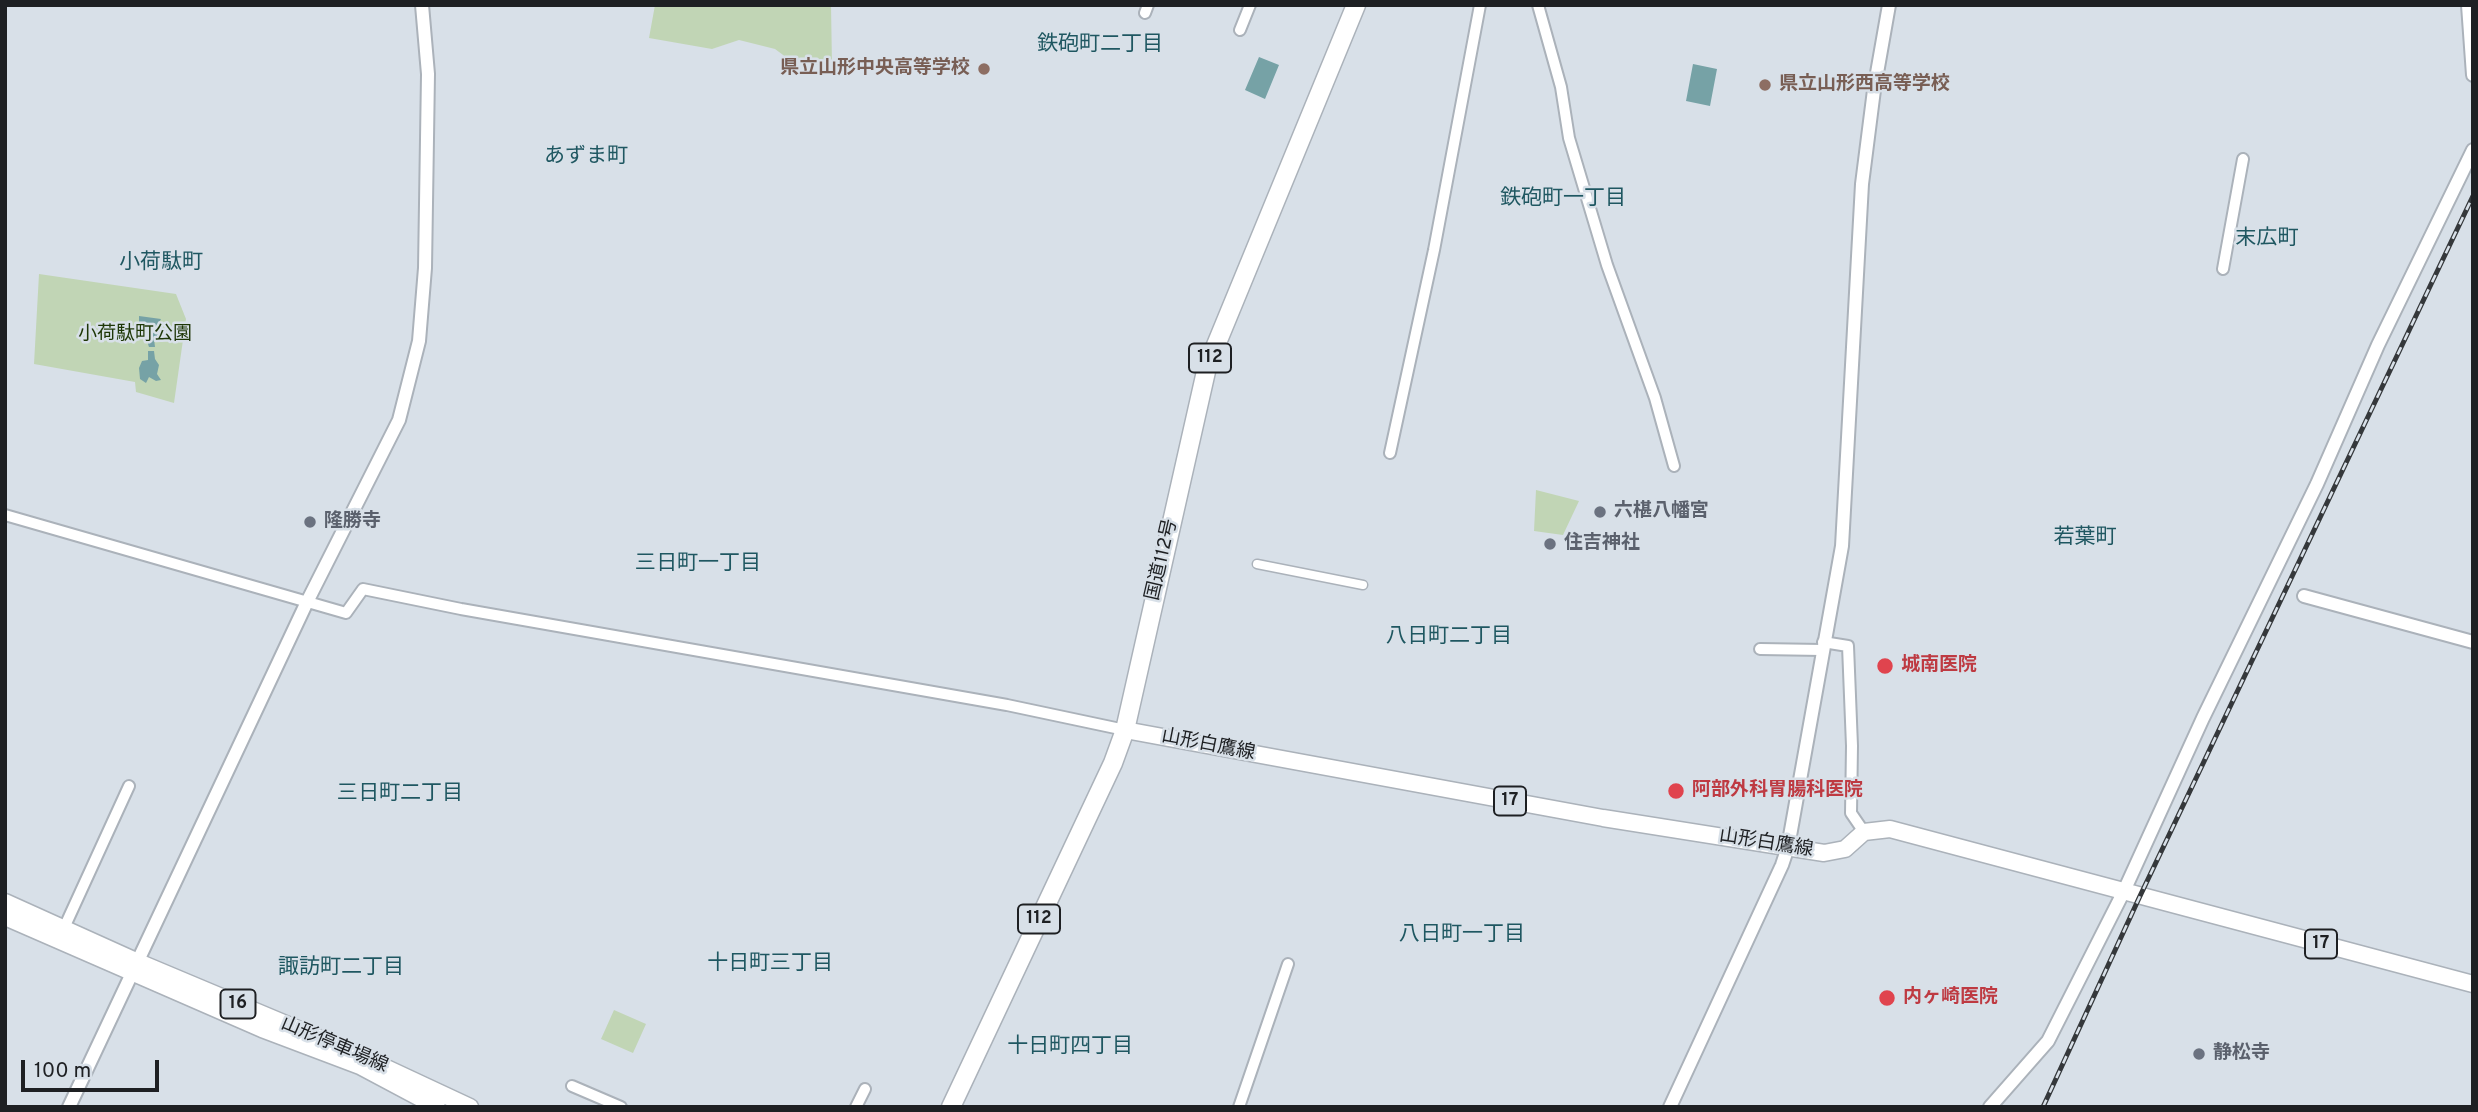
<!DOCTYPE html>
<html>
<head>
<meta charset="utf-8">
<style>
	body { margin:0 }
	#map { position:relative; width:2478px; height:1112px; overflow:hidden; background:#d8e0e8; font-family:Overpass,sans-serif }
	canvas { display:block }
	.frame { position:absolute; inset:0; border:7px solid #1e2023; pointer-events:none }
	.scale { position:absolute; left:21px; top:1060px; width:138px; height:32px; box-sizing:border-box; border:4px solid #1e2023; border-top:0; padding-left:9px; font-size:21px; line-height:24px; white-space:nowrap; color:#1e2023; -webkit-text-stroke:5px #d8e0e8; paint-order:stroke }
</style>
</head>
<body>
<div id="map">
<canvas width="2478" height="1112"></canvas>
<div class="frame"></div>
<div class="scale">100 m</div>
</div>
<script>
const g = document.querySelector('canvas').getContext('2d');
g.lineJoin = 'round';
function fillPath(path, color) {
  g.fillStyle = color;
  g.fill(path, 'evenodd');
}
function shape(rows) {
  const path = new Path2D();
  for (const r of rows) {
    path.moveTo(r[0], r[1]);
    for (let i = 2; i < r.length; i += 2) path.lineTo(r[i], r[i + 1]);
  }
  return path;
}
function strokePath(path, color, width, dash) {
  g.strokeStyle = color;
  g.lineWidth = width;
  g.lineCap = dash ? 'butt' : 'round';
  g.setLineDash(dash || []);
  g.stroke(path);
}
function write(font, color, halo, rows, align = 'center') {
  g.font = font + ' Overpass,"Noto Sans JP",sans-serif';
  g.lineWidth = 5;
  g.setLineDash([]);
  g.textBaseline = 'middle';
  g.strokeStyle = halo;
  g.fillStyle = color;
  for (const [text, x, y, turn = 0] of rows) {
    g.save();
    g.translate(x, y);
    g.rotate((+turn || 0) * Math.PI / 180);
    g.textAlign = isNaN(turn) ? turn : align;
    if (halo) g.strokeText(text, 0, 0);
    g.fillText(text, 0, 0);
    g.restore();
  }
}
const green = shape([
	[655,5,831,5,832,66,794,63,775,49,739,40,712,49,649,38],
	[39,274,176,294,186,319,174,403,136,392,135,382,34,364],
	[1536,490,1579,501,1563,535,1534,531],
	[614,1010,646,1024,633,1053,601,1039]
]);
const water = shape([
	[1259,57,1279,65,1265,99,1245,90],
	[1693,64,1717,69,1710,106,1686,101],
	[139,316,161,319,158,325,161,336,154,339,155,347,149,347,148,344,149,336,152,331,151,326,139,322],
	[148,351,154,351,155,359,159,365,157,374,161,380,156,381,149,377,146,383,140,379,139,368,142,361,148,360]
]);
const pedestrian = shape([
	[1257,564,1363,585]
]);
const minor = shape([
	[1538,5,1561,87,1569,138,1607,265,1655,398,1674,466],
	[1145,13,1148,5],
	[1240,30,1250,5],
	[2223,269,2243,159],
	[1390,453,1434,250,1480,5],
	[5,515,346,613,363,589,461,609,1007,705,1125,730],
	[1823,642,1848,646,1852,746,1851,813,1864,832],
	[1760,649,1822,650],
	[64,928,129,786],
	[572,1086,621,1107],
	[856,1107,865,1089],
	[1239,1107,1288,964]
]);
const tertiary = shape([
	[2468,5,2473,75],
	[2304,596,2473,642],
	[69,1107,306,604,399,420,419,341,425,268,428,74,422,5],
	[1670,1107,1782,865,1788,847,1842,546,1862,184,1874,90,1889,5],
	[1990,1107,2048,1041,2124,891,2203,718,2317,484,2378,345,2473,150]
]);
const primary = shape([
	[1125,730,1603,818,1824,853,1845,849,1864,832,1890,829,2473,984],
	[5,902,138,962,350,1051,470,1107],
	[5,917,262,1029,360,1066,437,1107]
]);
const trunk = shape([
	[951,1107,1113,763,1125,730,1207,367,1356,5]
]);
const rail = shape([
	[2043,1107,2140,896,2473,196]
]);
const markers = [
	[984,69,7,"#8d6e63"],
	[1765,85,7,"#8d6e63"],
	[1600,512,7,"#6b7280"],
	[310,522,7,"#6b7280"],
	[1550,544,7,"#6b7280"],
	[1885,666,9,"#e0444e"],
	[1676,791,9,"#e0444e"],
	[1887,998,9,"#e0444e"],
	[2199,1054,7,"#6b7280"]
];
const shields = [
	[1210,358,42],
	[1510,801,32],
	[1039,919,42],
	[2321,944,32],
	[238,1004,35]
];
const shieldNames = [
	["112",1210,358],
	["17",1510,801],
	["112",1039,919],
	["17",2321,944],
	["16",238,1004]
];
const educationNames = [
	["県立山形中央高等学校",970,69],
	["県立山形西高等学校",1779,85,"left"]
];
const parkNames = [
	["小荷駄町公園",135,335]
];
const worshipNames = [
	["六椹八幡宮",1614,512],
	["隆勝寺",324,522],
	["住吉神社",1564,544],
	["静松寺",2213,1054]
];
const streetNames = [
	["国道112号",1163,560,-77],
	["山形白鷹線",1208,746,11],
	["山形白鷹線",1766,844,9],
	["山形停車場線",334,1046,23]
];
const healthNames = [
	["城南医院",1901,666],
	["阿部外科胃腸科医院",1692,791],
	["内ヶ崎医院",1903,998]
];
const neighbourhoodNames = [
	["鉄砲町二丁目",1100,46],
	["あずま町",586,158],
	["鉄砲町一丁目",1563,200],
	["末広町",2267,240],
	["小荷駄町",161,264],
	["若葉町",2085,539],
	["三日町一丁目",698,565],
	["八日町二丁目",1449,638],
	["三日町二丁目",400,795],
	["八日町一丁目",1462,936],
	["十日町三丁目",770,965],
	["諏訪町二丁目",341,969],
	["十日町四丁目",1070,1048]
];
fillPath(green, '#c1d5b5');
fillPath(water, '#76a2a6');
strokePath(pedestrian, '#abb2ba', 11);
strokePath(minor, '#abb2ba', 14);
strokePath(tertiary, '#abb2ba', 16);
strokePath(primary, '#abb2ba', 19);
strokePath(trunk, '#abb2ba', 21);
strokePath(pedestrian, '#fff', 8);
strokePath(minor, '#fff', 10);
strokePath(tertiary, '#fff', 12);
strokePath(primary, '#fff', 16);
strokePath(trunk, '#fff', 18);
strokePath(rail, '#35383b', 5);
strokePath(rail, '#d8e0e8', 2.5, [8]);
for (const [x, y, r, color] of markers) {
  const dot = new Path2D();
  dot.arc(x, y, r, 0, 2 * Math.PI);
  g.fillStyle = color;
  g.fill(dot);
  strokePath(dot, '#d8e0e8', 2.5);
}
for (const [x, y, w] of shields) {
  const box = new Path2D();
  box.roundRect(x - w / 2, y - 14.5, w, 29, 5);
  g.fillStyle = '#d8e0e8';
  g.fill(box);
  strokePath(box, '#1e2023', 2);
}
write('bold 18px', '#1e2023', null, shieldNames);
write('bold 19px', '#785e54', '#d8e0e8', educationNames, 'right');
write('19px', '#1e3707', '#d8e0e8', parkNames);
write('bold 19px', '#5b616d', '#d8e0e8', worshipNames, 'left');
write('19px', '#1e2023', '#d8e0e8', streetNames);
write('bold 19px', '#be3a42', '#d8e0e8', healthNames, 'left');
write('21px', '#1f5761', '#d8e0e8', neighbourhoodNames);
</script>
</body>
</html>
